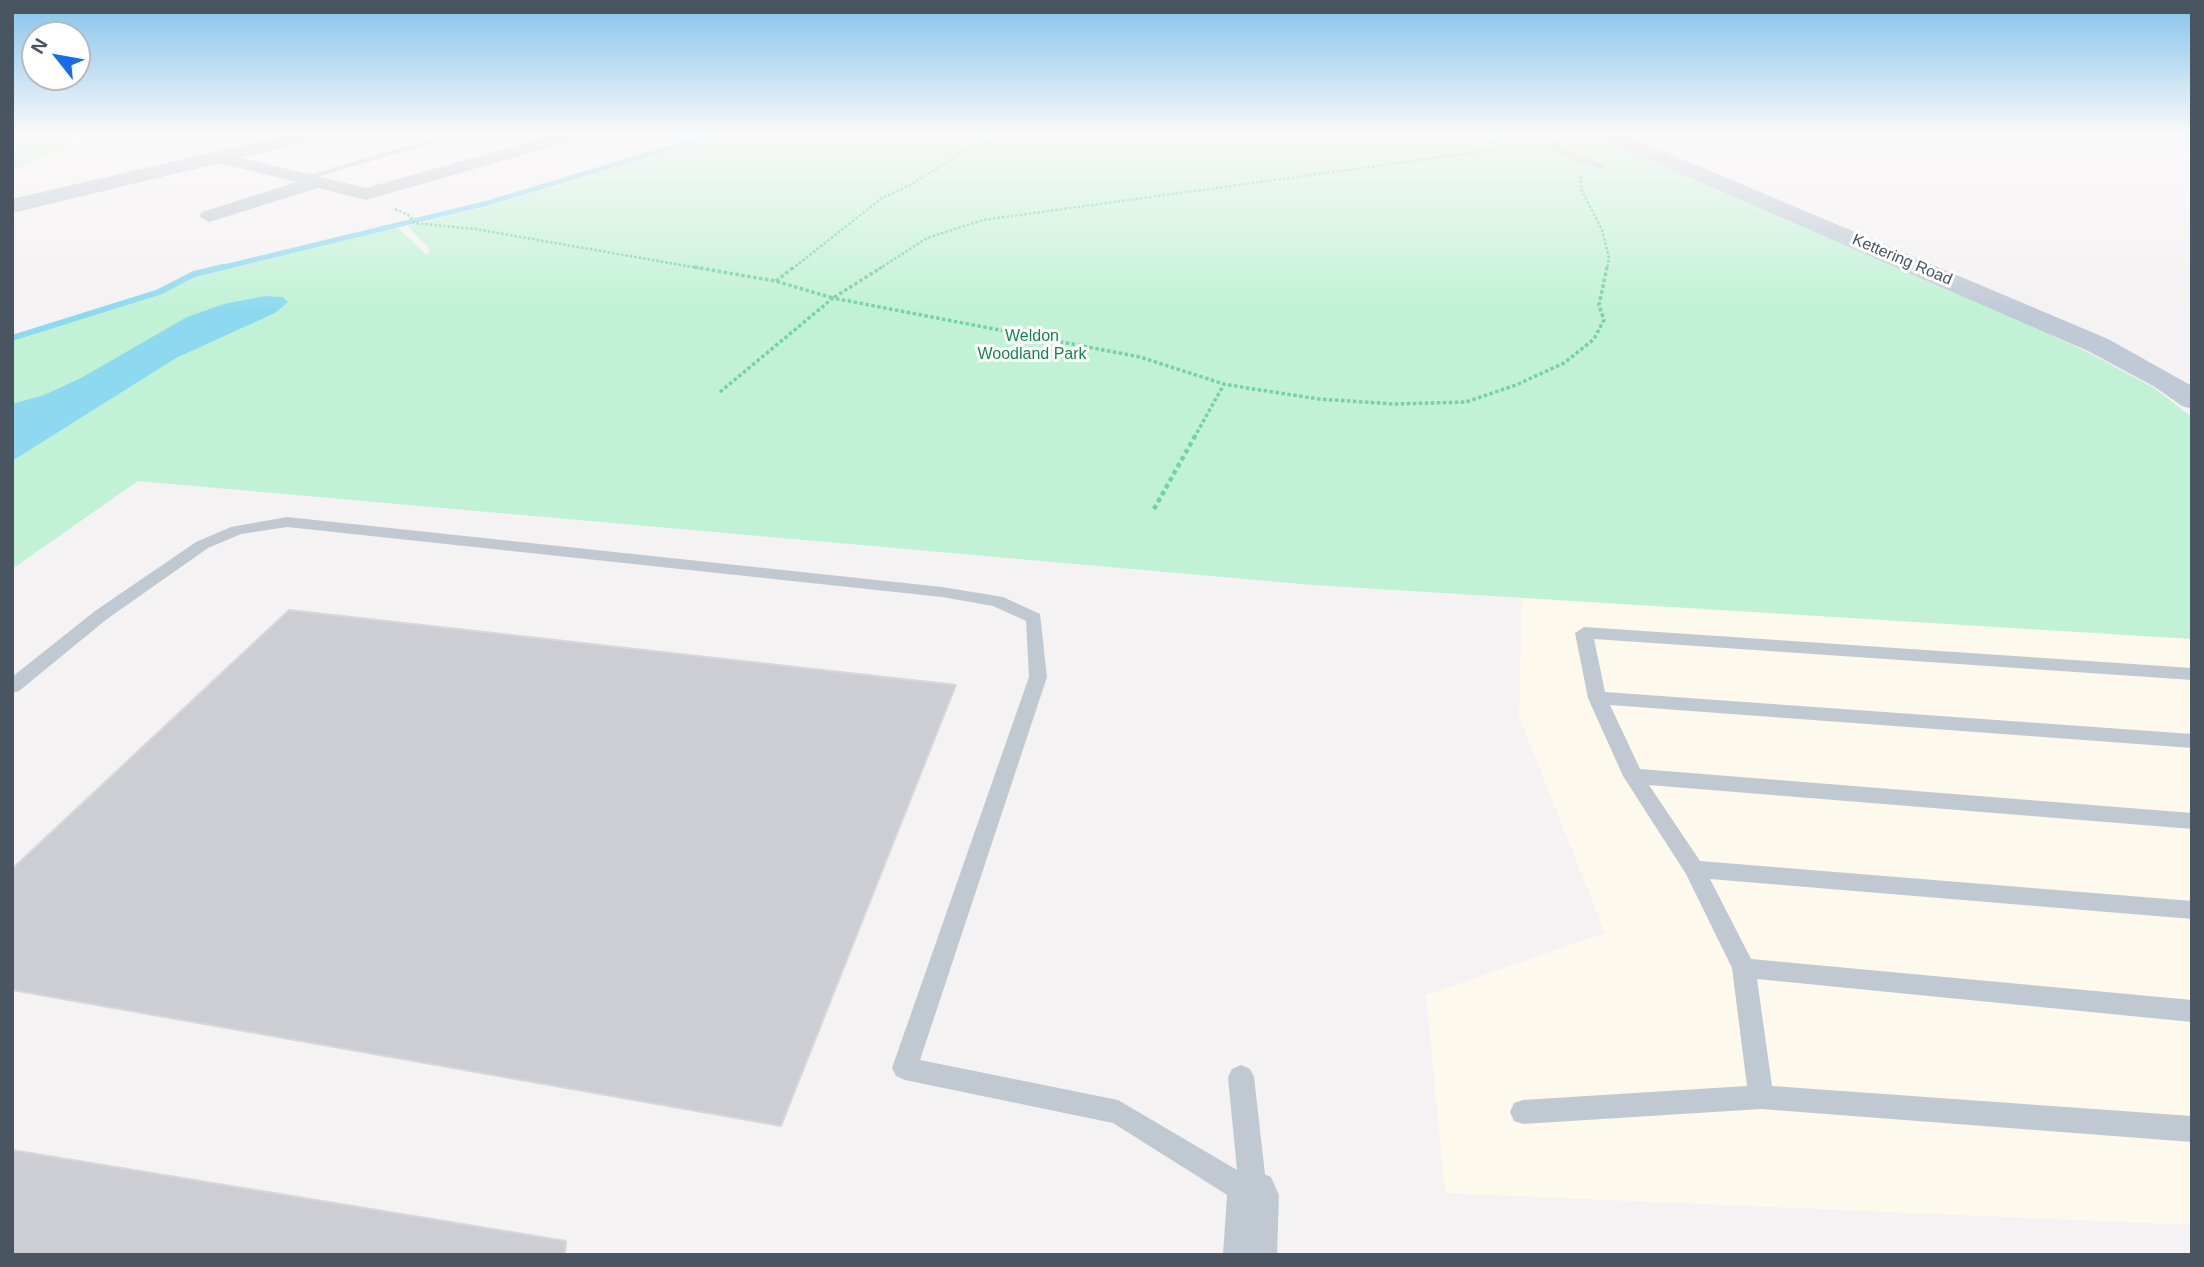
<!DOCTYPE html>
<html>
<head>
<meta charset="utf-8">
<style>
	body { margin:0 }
	#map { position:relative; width:2204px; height:1267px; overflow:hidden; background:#f4f2f2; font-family:Helvetica,sans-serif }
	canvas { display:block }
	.frame { position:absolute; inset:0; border:14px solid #495560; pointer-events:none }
	.north { position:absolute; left:21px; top:21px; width:70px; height:70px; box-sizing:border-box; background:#fff; border:2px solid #b6bbbf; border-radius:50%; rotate:301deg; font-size:19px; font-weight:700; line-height:28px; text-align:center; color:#495560 }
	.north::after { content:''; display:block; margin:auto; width:24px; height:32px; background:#156dec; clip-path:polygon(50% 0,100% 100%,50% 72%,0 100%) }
</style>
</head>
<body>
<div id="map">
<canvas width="2204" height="1267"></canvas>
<div class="frame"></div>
<div class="north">N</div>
</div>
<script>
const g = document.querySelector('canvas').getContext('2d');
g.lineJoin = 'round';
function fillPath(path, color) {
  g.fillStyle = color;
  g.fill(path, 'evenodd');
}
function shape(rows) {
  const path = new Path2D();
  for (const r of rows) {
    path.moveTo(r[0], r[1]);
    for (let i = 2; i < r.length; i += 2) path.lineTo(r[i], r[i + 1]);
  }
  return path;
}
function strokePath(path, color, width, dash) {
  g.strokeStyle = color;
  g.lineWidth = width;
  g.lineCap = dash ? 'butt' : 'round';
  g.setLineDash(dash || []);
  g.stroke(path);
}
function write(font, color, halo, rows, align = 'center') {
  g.font = font + ' Helvetica,sans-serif';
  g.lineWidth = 6;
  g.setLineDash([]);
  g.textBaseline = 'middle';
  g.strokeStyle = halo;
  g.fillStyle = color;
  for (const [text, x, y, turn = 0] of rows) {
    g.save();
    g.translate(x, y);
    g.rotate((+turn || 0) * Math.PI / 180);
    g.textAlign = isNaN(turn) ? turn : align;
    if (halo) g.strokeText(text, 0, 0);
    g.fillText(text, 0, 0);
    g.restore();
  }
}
const commercial = shape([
	[1522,597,2192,639,2192,1225,1445,1193,1426,995,1605,933,1519,717]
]);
const green = shape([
	[12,134,42,134,80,143,12,170],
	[724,134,1591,134,1973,298,2087,352,2154,388,2192,417,2192,639,1313,585,138,481,12,569,12,338,159,292,194,274,395,225,427,255,430,250,408,226,496,204]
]);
const water = shape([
	[265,296,283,297,288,302,275,313,176,358,12,461,12,404,44,395,81,378,187,317,224,304]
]);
const streamFar1 = shape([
	[216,269,488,203,716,134]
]);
const stream = shape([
	[12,338,159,292,194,274,223,267]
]);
const building = shape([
	[289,610,956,685,781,1126,12,990,12,869,289,610],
	[12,1150,566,1241,565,1255,12,1255,12,1150]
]);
const pathFar2 = shape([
	[1311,134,1354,138,1475,136,1511,147],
	[1581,176,1581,189,1602,230,1609,258,1607,269],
	[395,209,410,216,414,223,475,229,704,269],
	[792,269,882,198,910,185,963,152,1007,134],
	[879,269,927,238,983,220,1537,144]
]);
const pathFar1 = shape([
	[694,267,775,281,833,298,882,267],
	[776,281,794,267],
	[720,392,833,298,1140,357,1224,384,1247,388,1319,399,1394,404,1466,402,1516,385,1564,363,1594,339,1604,320,1599,305,1607,267],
	[1194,438,1224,384]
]);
const path = shape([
	[1154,509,1195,436]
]);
const lane = shape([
	[448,134,463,134,303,181,295,179,448,134],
	[1584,134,1605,134,1561,144,1561,147,1604,166,1604,170,1565,157,1552,148,1553,140,1584,134],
	[287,517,942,587,1003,597,1040,614,1047,677,920,1060,1118,1100,1237,1170,1228,1077,1232,1069,1241,1065,1250,1069,1254,1077,1267,1192,1263,1205,1253,1209,1243,1205,1113,1123,905,1080,896,1076,892,1068,1029,677,1026,621,993,606,942,597,287,527,241,534,208,548,107,619,19,691,12,693,12,677,95,611,196,542,231,527,287,517],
	[1584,627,2192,668,2192,680,1594,639,1605,692,2192,734,2192,748,1610,705,1640,769,2192,813,2192,829,1649,785,1700,861,2192,901,2192,919,1710,879,1751,959,2192,1000,2192,1022,1757,979,1772,1086,2192,1116,2192,1142,1761,1109,1523,1124,1514,1121,1510,1112,1514,1103,1523,1100,1747,1086,1732,968,1686,874,1623,776,1588,698,1575,633,1584,627]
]);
const street = shape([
	[557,134,584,134,582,138,366,200,318,188,209,222,199,216,202,212,297,182,210,161,207,157,216,152,366,188,557,134],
	[1253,1169,1271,1177,1279,1195,1277,1255,1223,1255,1227,1195,1235,1177,1253,1169]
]);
const secondary = shape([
	[291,134,326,134,324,138,12,213,12,199,291,134],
	[1597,134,1623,134,2108,339,2192,386,2192,409,2182,406,2155,387,2088,351,1599,138,1597,134]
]);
const farStreetnames = [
	["Kettering Road",1902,260,23]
];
const farParknames = [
	["Weldon",1032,337],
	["Woodland Park",1032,355]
];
fillPath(commercial, '#fdf9ed');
fillPath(green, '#c1f2d5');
fillPath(water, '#8dd9f0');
strokePath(streamFar1, '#8dd9f0', 5);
strokePath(stream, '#8dd9f0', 6);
fillPath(building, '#ccced4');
strokePath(building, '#d6d8dd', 2);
strokePath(pathFar2, '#77d1a7', 2.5, [2.5, 2]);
strokePath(pathFar1, '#77d1a7', 3.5, [3.5, 2.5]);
strokePath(path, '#77d1a7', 4.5, [4.5, 3.5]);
fillPath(lane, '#c0c9d1');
fillPath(street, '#c0c9d1');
fillPath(secondary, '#c0cad6');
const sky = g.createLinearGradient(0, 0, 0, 312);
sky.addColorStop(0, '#83c3eb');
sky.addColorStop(0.43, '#faf9f9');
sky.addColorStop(1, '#faf9f900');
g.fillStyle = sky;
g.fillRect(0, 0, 2204, 312);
write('16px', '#495560', '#fff', farStreetnames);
write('16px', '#158750', '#fff', farParknames);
</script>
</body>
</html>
